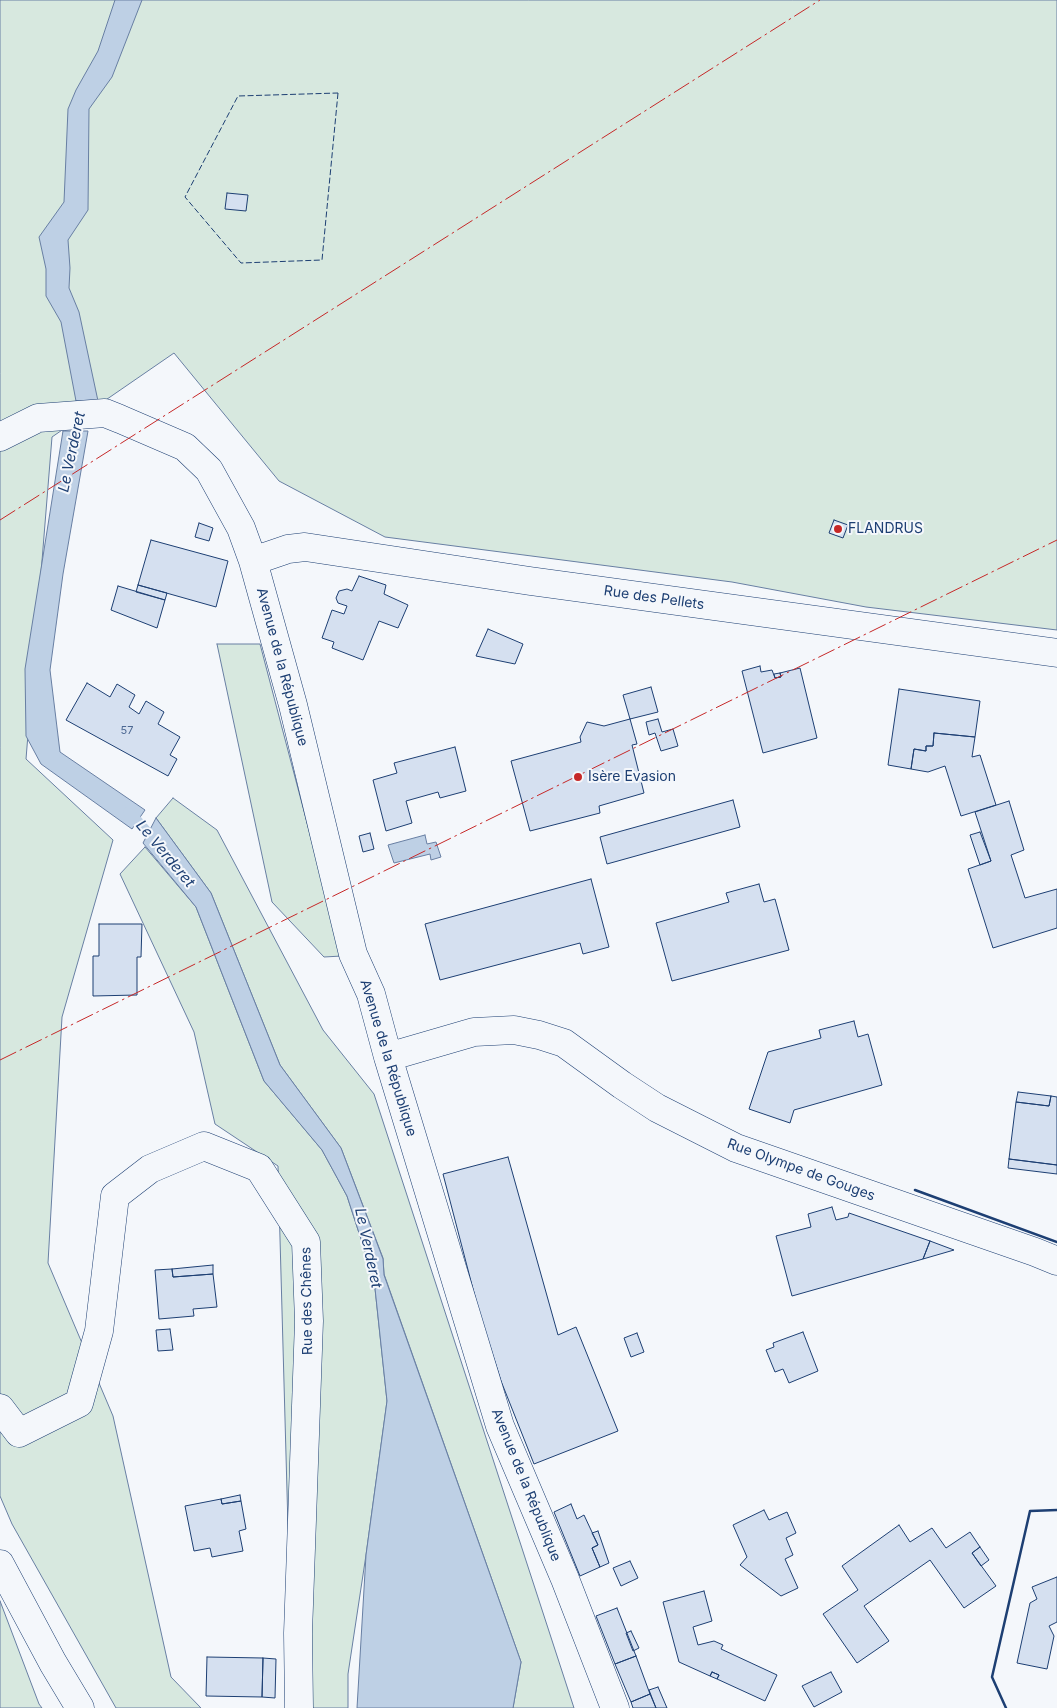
<!DOCTYPE html>
<html>
<head>
<meta charset="utf-8">
<style>
	body { margin:0 }
	canvas { display:block; background:#f4f7fb }
</style>
</head>
<body>
<canvas width="1057" height="1708"></canvas>
<script>
const g = document.querySelector('canvas').getContext('2d');
g.lineJoin = 'round';
function fillPath(path, color) {
  g.fillStyle = color;
  g.fill(path, 'evenodd');
}
function shape(rows) {
  const path = new Path2D();
  for (const r of rows) {
    path.moveTo(r[0], r[1]);
    for (let i = 2; i < r.length; i += 2) path.lineTo(r[i], r[i + 1]);
  }
  return path;
}
function strokePath(path, color, width, dash) {
  g.strokeStyle = color;
  g.lineWidth = width;
  g.lineCap = dash ? 'butt' : 'round';
  g.setLineDash(dash || []);
  g.stroke(path);
}
function write(font, color, halo, rows, align = 'center') {
  g.font = font + ' Inter,sans-serif';
  g.lineWidth = 4;
  g.setLineDash([]);
  g.textBaseline = 'middle';
  g.strokeStyle = halo;
  g.fillStyle = color;
  for (const [text, x, y, turn = 0] of rows) {
    g.save();
    g.translate(x, y);
    g.rotate((+turn || 0) * Math.PI / 180);
    g.textAlign = isNaN(turn) ? turn : align;
    if (halo) g.strokeText(text, 0, 0);
    g.fillText(text, 0, 0);
    g.restore();
  }
}
const green = shape([
	[0,0,1057,0,1057,630,866,607,732,582,385,537,279,481,174,353,52,437,26,759,113,840,62,1017,48,1263,113,1416,171,1677,201,1708,116,1708,12,1524,0,1496,0,0],
	[217,644,260,644,342,956,324,957,272,902,217,644],
	[173,798,217,830,323,1030,374,1094,574,1708,513,1708,521,1662,384,1274,383,1258,341,1148,280,1065,211,893,156,818,173,798],
	[145,847,196,907,264,1081,322,1150,347,1196,374,1279,387,1401,366,1555,348,1674,348,1708,293,1708,278,1166,215,1124,194,1032,120,874,145,847],
	[0,1601,39,1704,42,1708,0,1708,0,1601]
]);
const water = shape([
	[115,0,142,0,112,77,89,109,88,210,68,240,70,268,69,288,79,312,98,401,76,401,61,322,46,296,46,269,39,237,64,202,68,109,76,90,98,51,115,0],
	[63,431,88,431,63,574,50,670,60,752,145,810,132,829,41,764,26,736,25,669,63,431],
	[156,818,211,893,280,1065,341,1148,383,1259,384,1275,521,1662,513,1708,357,1708,366,1555,387,1401,374,1279,347,1196,322,1150,264,1081,196,907,143,843,156,818],
	[425,835,427,844,436,842,441,857,431,860,430,854,394,863,388,845,425,835]
]);
const stream = shape([
	[128,812,136,819,157,843]
]);
const building = shape([
	[227,193,248,195,246,211,225,209,227,193],
	[834,520,848,525,843,538,829,533,834,520],
	[199,523,213,528,209,541,195,537,199,523],
	[151,540,228,561,216,607,138,585,151,540],
	[359,576,386,585,384,594,408,605,398,628,379,621,363,660,332,648,334,642,322,638,332,610,344,614,347,606,338,603,336,598,339,591,347,589,352,591,359,576],
	[138,585,167,593,165,600,136,592,138,585],
	[118,586,165,600,157,628,111,610,118,586],
	[488,629,523,644,515,664,476,656,488,629],
	[760,666,761,672,772,670,775,678,781,677,780,673,800,668,817,738,763,753,742,671,760,666],
	[780,673,781,677,775,678,774,674,780,673],
	[87,683,110,697,117,684,135,695,129,707,139,714,146,701,164,712,158,724,180,737,170,755,177,759,168,776,66,720,87,683],
	[651,687,658,712,630,719,623,695,651,687],
	[899,689,980,701,975,737,934,733,933,746,926,746,926,751,914,749,911,769,888,765,899,689],
	[630,719,637,744,632,745,644,793,599,806,600,813,530,831,511,761,581,742,580,737,587,722,604,726,630,719],
	[658,719,662,732,673,729,678,746,661,751,655,733,649,735,646,722,658,719],
	[934,733,975,737,972,757,980,755,996,805,961,816,945,766,928,772,911,769,914,749,926,751,926,746,933,746,934,733],
	[455,747,466,791,440,798,438,792,406,801,412,823,386,831,373,780,397,773,394,763,455,747],
	[733,800,740,827,607,864,600,837,733,800],
	[1009,801,1024,850,1011,855,1025,898,1057,889,1057,928,993,948,968,869,991,861,975,812,1009,801],
	[980,832,991,861,980,865,970,835,980,832],
	[370,833,374,849,363,852,359,836,370,833],
	[591,879,609,947,583,954,580,943,440,980,425,924,591,879],
	[759,884,764,902,775,899,789,950,672,981,656,923,729,902,726,893,759,884],
	[99,924,142,924,141,957,137,957,137,995,93,996,93,956,99,956,99,924],
	[854,1021,858,1037,868,1034,882,1085,794,1110,790,1123,749,1109,768,1052,821,1038,819,1030,854,1021],
	[1018,1092,1051,1096,1049,1106,1016,1102,1018,1092],
	[1051,1096,1057,1097,1057,1165,1009,1159,1016,1102,1049,1106,1051,1096],
	[508,1157,558,1335,576,1327,618,1431,534,1464,501,1381,479,1312,443,1174,508,1157],
	[1009,1159,1057,1165,1057,1174,1008,1168,1009,1159],
	[832,1207,836,1220,848,1217,849,1213,930,1241,923,1259,792,1296,776,1236,811,1227,808,1214,832,1207],
	[930,1241,954,1250,923,1259,930,1241],
	[213,1265,213,1274,173,1277,172,1269,213,1265],
	[172,1269,173,1277,213,1274,217,1307,193,1309,194,1316,159,1319,155,1270,172,1269],
	[170,1329,173,1350,158,1351,156,1330,170,1329],
	[803,1332,818,1371,789,1383,783,1369,775,1372,766,1350,774,1347,773,1343,803,1332],
	[637,1333,644,1352,631,1357,624,1338,637,1333],
	[240,1495,241,1501,222,1504,221,1499,240,1495],
	[221,1499,222,1504,241,1501,246,1529,239,1531,243,1551,212,1557,210,1548,194,1551,185,1506,221,1499],
	[571,1504,577,1519,584,1515,598,1545,592,1548,600,1567,580,1576,554,1512,571,1504],
	[764,1510,769,1520,787,1512,796,1533,786,1538,793,1555,785,1559,798,1588,781,1596,740,1565,747,1557,733,1525,764,1510],
	[899,1525,910,1542,932,1528,946,1548,970,1532,980,1547,972,1553,996,1586,964,1608,930,1560,864,1606,889,1641,857,1663,823,1614,858,1590,842,1566,899,1525],
	[598,1531,609,1563,600,1567,592,1548,598,1545,592,1533,598,1531],
	[980,1547,989,1560,981,1566,972,1553,980,1547],
	[630,1561,638,1578,621,1586,613,1568,630,1561],
	[1057,1577,1057,1622,1049,1626,1054,1636,1047,1669,1017,1663,1030,1603,1037,1599,1032,1587,1057,1577],
	[704,1591,712,1621,693,1627,698,1645,714,1641,723,1645,721,1649,777,1675,765,1701,717,1679,719,1675,712,1672,710,1676,679,1662,663,1602,704,1591],
	[617,1608,636,1656,615,1664,596,1616,617,1608],
	[631,1631,639,1648,633,1651,626,1633,631,1631],
	[636,1656,650,1694,631,1702,615,1664,636,1656],
	[207,1657,263,1658,262,1697,206,1696,207,1657],
	[263,1658,276,1659,275,1698,262,1697,263,1658],
	[712,1672,719,1675,717,1679,710,1676,712,1672],
	[831,1672,842,1692,814,1707,802,1686,831,1672],
	[658,1687,667,1708,656,1708,649,1690,658,1687],
	[650,1694,656,1708,633,1708,631,1702,650,1694]
]);
const minor = shape([
	[0,437,38,418,105,413,120,419,185,447,209,470,241,528,253,561,293,705,353,954,371,994,388,1057,500,1426,565,1579,615,1708],
	[253,561,288,549,305,547,530,581,1057,653],
	[388,1057,474,1032,514,1030,539,1035,564,1043,622,1085,657,1108,736,1148,1035,1252,1057,1261],
	[0,1408,19,1433,79,1403,99,1331,115,1196,150,1169,204,1146,259,1168,306,1242,309,1321,298,1633,299,1708]
]);
const major = shape([
	[0,1564,53,1663,80,1708]
]);
const fence = shape([
	[338,93,322,260,241,263,185,197,238,96,338,93]
]);
const wall = shape([
	[915,1190,1057,1242],
	[1006,1708,992,1677,1030,1511,1057,1510]
]);
const power = shape([
	[0,520,820,0],
	[0,1060,1057,540]
]);
const markers = [
	[838,529,5,"#c62828"],
	[578,777,5,"#c62828"]
];
const numberNames = [
	["57",127,731]
];
const poiNames = [
	["FLANDRUS",848,529],
	["Isère Evasion",588,777]
];
const streetNames = [
	["Rue des Pellets",654,598,8],
	["Avenue de la République",282,667,75],
	["Avenue de la République",388,1058,73],
	["Rue Olympe de Gouges",801,1170,20],
	["Rue des Chênes",307,1301,-91],
	["Avenue de la République",526,1485,68]
];
const waterNames = [
	["Le Verderet",72,452,-78],
	["Le Verderet",165,854,50],
	["Le Verderet",368,1248,78]
];
fillPath(green, '#d7e8df');
strokePath(green, '#687fa3', 1);
fillPath(water, '#bed0e5');
strokePath(water, '#687fa3', 1);
strokePath(stream, '#bed0e5', 10);
fillPath(building, '#d5e0f0');
strokePath(building, '#1d3f73', 1);
strokePath(minor, '#1d3f73', 29);
strokePath(major, '#1d3f73', 29);
strokePath(minor, '#f4f7fb', 28);
strokePath(major, '#f4f7fb', 28);
strokePath(fence, '#1d3f73', 1, [6, 2.5]);
strokePath(wall, '#1d3f73', 2.5);
strokePath(power, '#c62828', 1, [18, 4, 2.5, 4]);
for (const [x, y, r, color] of markers) {
  const dot = new Path2D();
  dot.arc(x, y, r, 0, 2 * Math.PI);
  g.fillStyle = color;
  g.fill(dot);
  strokePath(dot, '#f4f7fb', 2);
}
write('11px', '#4b6792', null, numberNames);
write('14px', '#1d3f73', '#f4f7fb', poiNames, 'left');
write('14px', '#1d3f73', '#f4f7fb', streetNames);
write('italic 15px', '#1d3f73', '#f4f7fb', waterNames);
</script>
</body>
</html>
